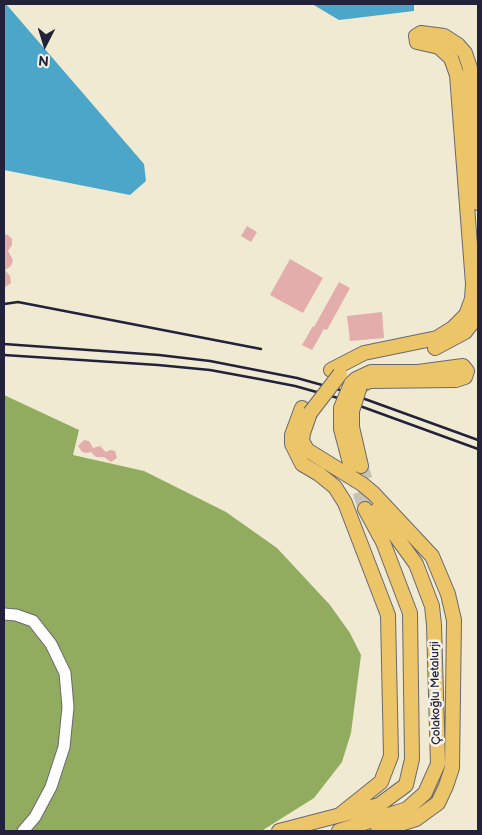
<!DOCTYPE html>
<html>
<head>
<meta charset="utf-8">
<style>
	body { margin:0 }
	#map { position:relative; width:482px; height:835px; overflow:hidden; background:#f0ead3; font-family:"Balsamiq Sans",sans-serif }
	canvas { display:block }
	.frame { position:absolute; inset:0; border:5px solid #22223b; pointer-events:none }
	.north { position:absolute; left:20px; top:20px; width:50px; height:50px; -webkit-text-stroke:4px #f7f3e8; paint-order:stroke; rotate:185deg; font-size:14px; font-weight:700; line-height:20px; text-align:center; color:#22223b }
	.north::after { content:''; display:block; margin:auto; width:18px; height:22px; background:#22223b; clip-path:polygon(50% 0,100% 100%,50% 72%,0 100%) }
</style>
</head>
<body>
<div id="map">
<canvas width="482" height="835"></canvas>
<div class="frame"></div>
<div class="north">N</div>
</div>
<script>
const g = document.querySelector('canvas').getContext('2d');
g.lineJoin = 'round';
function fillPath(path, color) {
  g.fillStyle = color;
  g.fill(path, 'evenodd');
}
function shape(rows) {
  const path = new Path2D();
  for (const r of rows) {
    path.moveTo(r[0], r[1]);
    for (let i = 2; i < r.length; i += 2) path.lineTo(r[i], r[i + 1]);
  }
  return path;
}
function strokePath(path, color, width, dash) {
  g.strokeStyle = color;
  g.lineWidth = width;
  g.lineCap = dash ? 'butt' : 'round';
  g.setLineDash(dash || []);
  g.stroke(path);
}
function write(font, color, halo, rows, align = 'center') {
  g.font = font + ' "Balsamiq Sans",sans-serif';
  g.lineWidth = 5;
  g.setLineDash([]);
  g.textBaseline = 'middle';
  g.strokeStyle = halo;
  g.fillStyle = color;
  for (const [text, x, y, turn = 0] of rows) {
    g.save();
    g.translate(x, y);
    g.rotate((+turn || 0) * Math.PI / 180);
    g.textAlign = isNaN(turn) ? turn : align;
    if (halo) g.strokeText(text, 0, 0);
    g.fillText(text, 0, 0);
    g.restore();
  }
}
const forest = shape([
	[4,395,79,430,73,455,144,471,226,512,277,548,330,605,350,633,361,655,351,733,342,762,314,798,263,830,257,831,4,831]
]);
const water = shape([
	[4,4,6,4,144,164,146,181,130,195,4,170],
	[312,4,414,4,414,11,339,20]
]);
const building = shape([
	[247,226,257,232,251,242,241,236],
	[4,234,8,235,12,239,12,245,8,251,13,260,11,266,5,270,10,276,11,283,4,288],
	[290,259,323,278,303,313,270,295],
	[339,282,350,288,327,330,324,329,312,350,302,345,313,326,314,327],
	[382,312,384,338,350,341,347,316],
	[84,440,89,441,93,448,100,446,106,452,110,450,115,451,117,458,111,462,104,457,96,457,91,452,87,453,82,452,78,446]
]);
const majorTunnel = shape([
	[361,466,371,495],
	[353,472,365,509]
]);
const minor = shape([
	[4,614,16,615,33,621,51,644,65,673,68,707,64,747,51,787,35,817,23,831]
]);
const major = shape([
	[435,348,465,332,476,318,478,311],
	[331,370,364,353,437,338,453,328,466,315,472,299,473,284,457,75,451,58,439,47,417,42,416,36,421,33,444,36,458,45,465,53,470,68,478,203],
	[351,384,356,379,371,372,418,372,463,366,467,371,465,377,456,380,369,381,360,386],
	[302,408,292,435,292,444,302,464,319,474,335,487,345,503,388,615,391,756,381,782,341,814],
	[341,408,341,429,351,467],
	[352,411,352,427,361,466],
	[310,413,303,433,302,441,307,450,362,484,373,493,432,556,448,594,454,620,452,768,446,786,438,803,416,819,378,831],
	[279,831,379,805,406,785,412,759,410,613,383,542,365,509],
	[339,831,407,809,425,793,438,764,434,625,432,606,416,564,377,510]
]);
const rail = shape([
	[4,304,18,302,261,349],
	[4,344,159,355,210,361,297,378,340,390,478,440],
	[4,355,158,365,210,370,259,379,295,386,338,398,478,449]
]);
const majorBridge = shape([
	[341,408,351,384],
	[352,411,360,386],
	[310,413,340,374]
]);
const streetNames = [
	["Çolakoğlu Metalurji",436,693,-91]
];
fillPath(forest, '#92ac5f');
fillPath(water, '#4ba6c9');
fillPath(building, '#e3adac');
strokePath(majorTunnel, '#c7c2b5', 14, [14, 7]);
strokePath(minor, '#6a6870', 13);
strokePath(major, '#6a6870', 16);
strokePath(minor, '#fff', 11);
strokePath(major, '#edc569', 14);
strokePath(rail, '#22223b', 2.5);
strokePath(majorBridge, '#6a6870', 16, []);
strokePath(majorBridge, '#edc569', 14);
write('12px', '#22223b', '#f7f3e8', streetNames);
</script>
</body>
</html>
